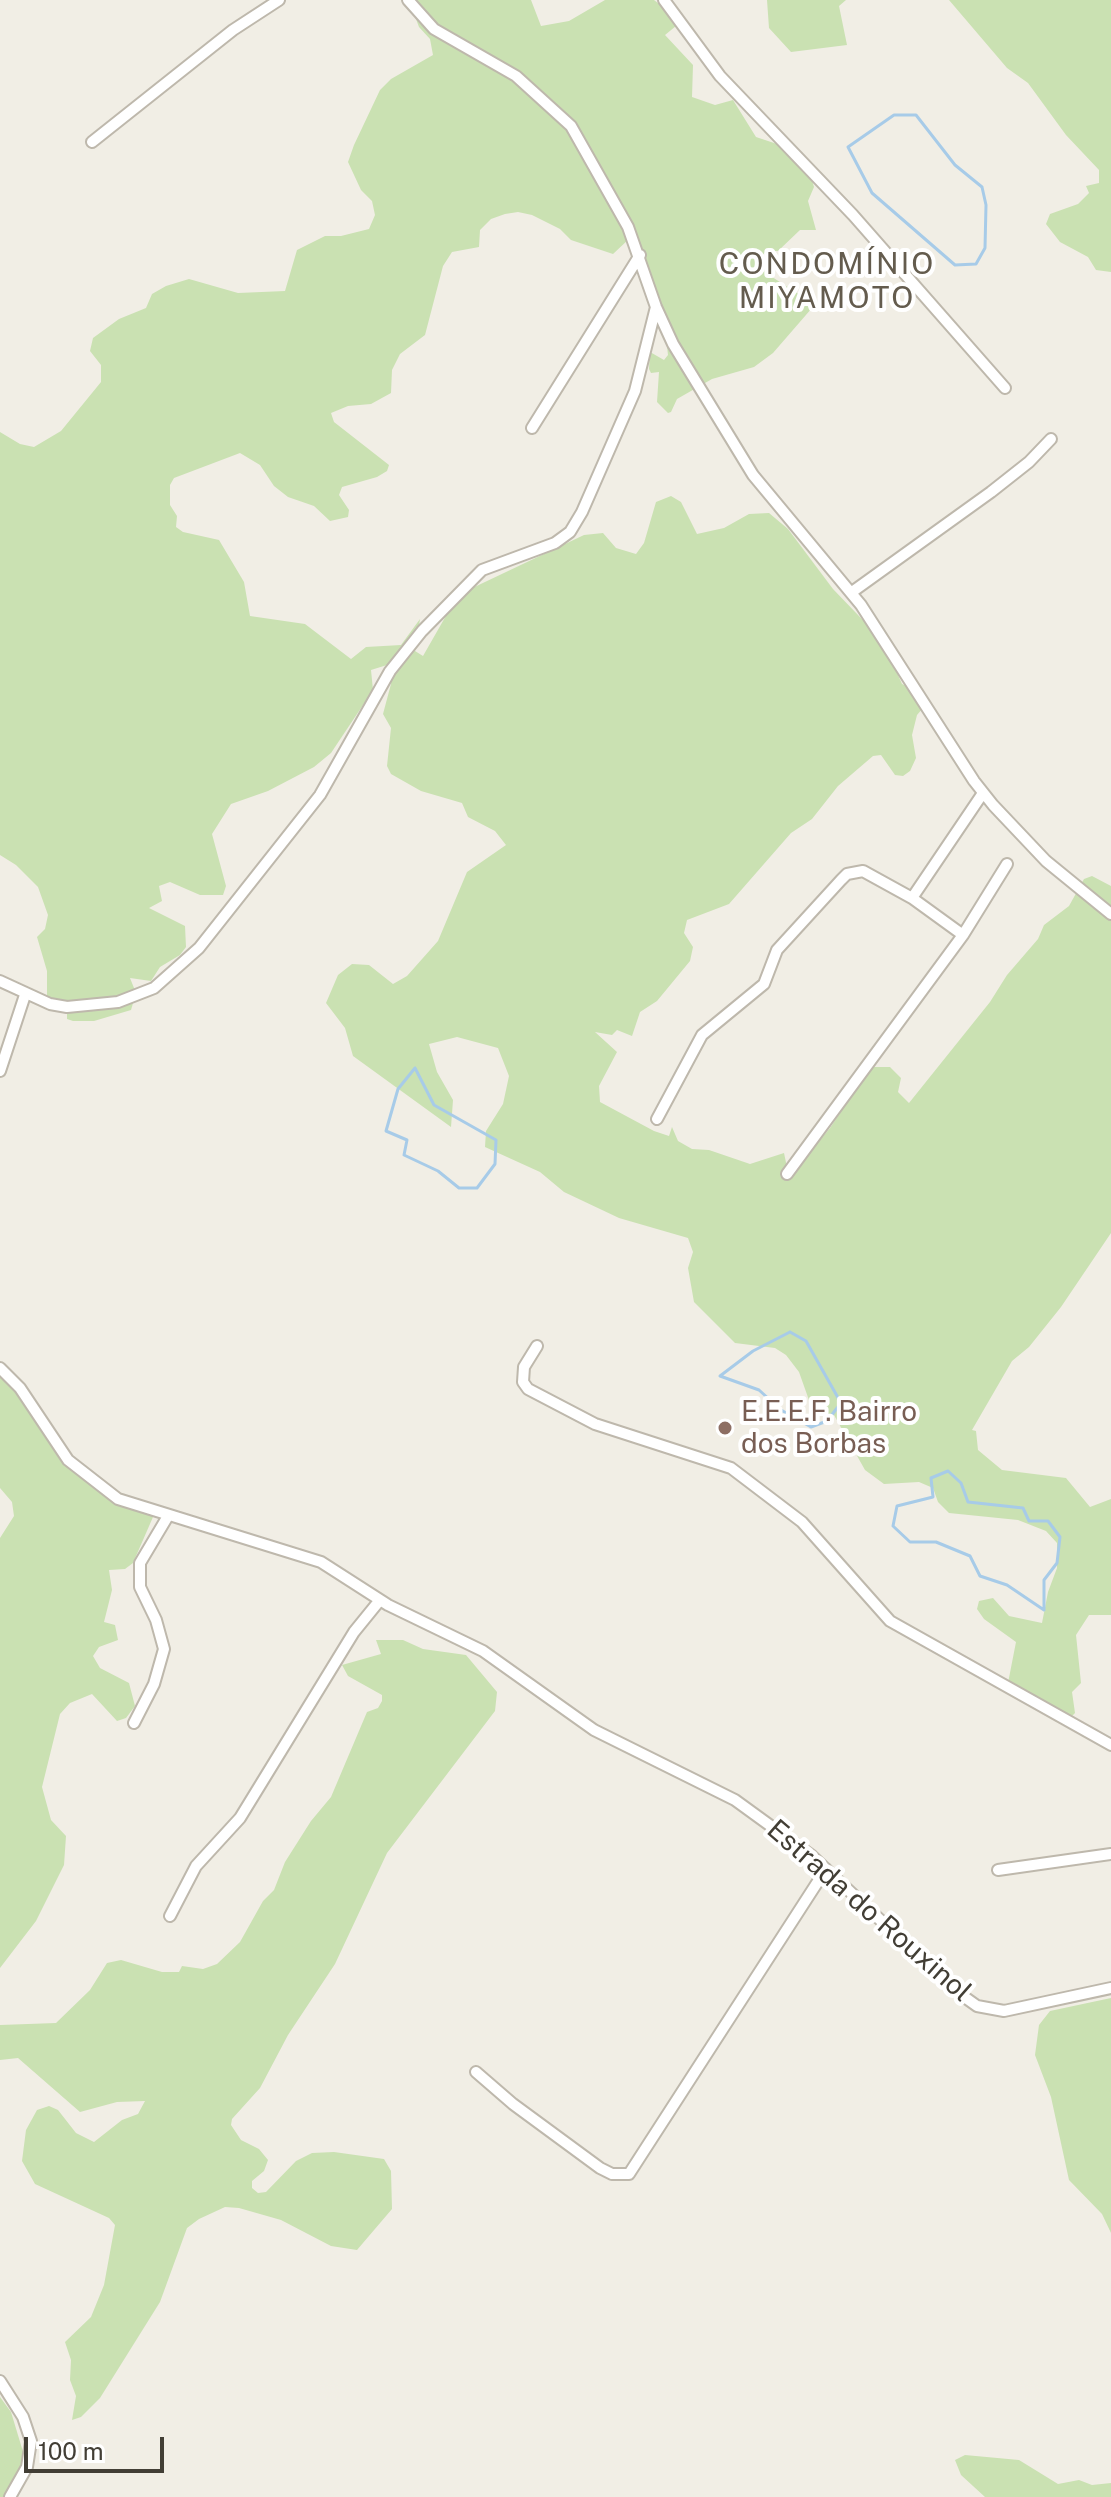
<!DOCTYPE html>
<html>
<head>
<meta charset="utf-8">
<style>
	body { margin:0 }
	#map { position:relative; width:1111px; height:2497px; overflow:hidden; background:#f1eee5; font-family:"Public Sans",sans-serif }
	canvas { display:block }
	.scale { position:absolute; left:24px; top:2437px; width:140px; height:36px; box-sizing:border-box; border:4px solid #423e35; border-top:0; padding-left:10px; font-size:24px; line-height:28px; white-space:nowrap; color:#423e35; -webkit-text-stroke:6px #fff; paint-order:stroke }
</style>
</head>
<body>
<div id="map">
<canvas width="1111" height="2497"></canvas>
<div class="scale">100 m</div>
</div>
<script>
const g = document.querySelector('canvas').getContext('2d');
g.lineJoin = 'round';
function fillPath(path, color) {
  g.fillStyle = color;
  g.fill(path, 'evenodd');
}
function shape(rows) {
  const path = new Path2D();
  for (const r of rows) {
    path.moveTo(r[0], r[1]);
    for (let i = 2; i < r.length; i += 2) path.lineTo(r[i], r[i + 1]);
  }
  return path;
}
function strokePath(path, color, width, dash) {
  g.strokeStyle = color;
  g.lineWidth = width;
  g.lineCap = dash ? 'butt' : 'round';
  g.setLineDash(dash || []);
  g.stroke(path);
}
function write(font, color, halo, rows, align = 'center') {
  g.font = font + ' "Public Sans",sans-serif';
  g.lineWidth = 8;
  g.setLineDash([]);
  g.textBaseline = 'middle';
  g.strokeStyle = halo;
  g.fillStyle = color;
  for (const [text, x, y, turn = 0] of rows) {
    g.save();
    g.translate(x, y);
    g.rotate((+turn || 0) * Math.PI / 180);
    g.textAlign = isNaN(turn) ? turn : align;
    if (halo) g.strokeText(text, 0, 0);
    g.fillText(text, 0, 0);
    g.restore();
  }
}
const green = shape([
	[409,0,531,0,541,26,569,21,605,0,654,0,677,18,676,26,665,35,693,65,692,97,715,105,733,100,756,137,780,145,807,163,814,187,808,201,816,230,800,230,778,251,766,251,759,260,769,275,811,302,812,308,773,353,754,367,712,379,677,399,671,412,668,413,657,402,659,372,651,373,649,369,650,352,664,360,668,355,663,310,638,249,629,239,613,254,571,240,560,229,532,215,518,212,505,214,491,219,480,230,479,247,452,252,443,266,425,335,400,354,392,370,391,393,371,404,348,406,331,413,334,422,389,465,387,471,377,477,342,487,339,495,349,510,348,517,330,521,314,506,288,497,274,486,260,465,240,453,174,478,170,485,170,505,177,516,176,527,183,532,219,540,244,582,250,616,305,624,351,659,366,647,401,645,420,619,415,651,423,656,447,614,466,591,584,535,603,533,616,548,636,554,644,543,656,502,671,496,681,502,697,534,724,528,749,514,769,513,788,529,833,589,883,641,902,684,913,689,919,686,929,701,917,715,912,735,916,758,910,771,903,776,895,775,881,755,873,756,838,786,812,819,791,833,729,904,687,920,684,933,693,947,690,961,657,1001,640,1012,632,1036,617,1030,612,1035,595,1032,617,1052,599,1086,600,1102,654,1131,669,1136,672,1127,678,1141,692,1149,709,1150,750,1164,784,1153,788,1172,793,1173,830,1128,871,1067,890,1067,901,1078,898,1092,909,1103,990,1002,1007,975,1038,939,1044,925,1069,906,1084,879,1092,876,1111,886,1111,1233,1061,1307,1029,1347,1012,1361,972,1430,976,1431,978,1450,1002,1470,1066,1478,1090,1507,1111,1499,1111,1615,1089,1615,1076,1635,1081,1683,1072,1692,1075,1713,1066,1722,1008,1683,1016,1642,984,1619,977,1609,979,1601,993,1598,1009,1616,1042,1623,1048,1592,1057,1568,1057,1543,1046,1531,1018,1520,949,1513,938,1502,933,1488,919,1482,884,1484,865,1470,834,1415,821,1413,810,1403,799,1372,786,1355,775,1348,735,1343,694,1302,688,1268,693,1252,688,1238,619,1218,564,1192,540,1172,485,1147,486,1131,503,1104,509,1076,498,1048,457,1037,429,1044,437,1072,453,1100,451,1127,353,1056,345,1028,326,1003,338,975,352,964,369,965,393,984,407,976,438,941,467,872,506,845,495,831,468,817,462,803,421,791,391,774,387,766,391,728,383,714,391,684,387,665,371,670,373,690,331,753,314,767,268,791,231,804,212,834,226,886,223,895,200,895,170,882,159,886,162,901,149,908,185,926,186,947,180,955,160,967,151,981,130,978,136,993,131,1010,94,1021,73,1021,67,1019,67,1012,47,998,47,971,37,937,45,929,48,915,38,887,16,865,0,855,0,432,20,444,34,447,61,431,101,382,101,365,90,351,93,338,119,319,146,308,152,294,166,286,189,279,238,293,285,291,297,250,325,236,341,236,369,229,375,215,372,201,361,190,348,162,354,145,380,90,391,79,433,55,430,39,419,27],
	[767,0,846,0,839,6,847,45,791,52,769,28],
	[949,0,1111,0,1111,272,1096,270,1088,257,1060,242,1046,224,1050,214,1078,204,1089,193,1086,186,1099,183,1099,170,1066,135,1028,83,1007,68],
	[0,1375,12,1384,62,1454,104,1489,146,1510,153,1517,133,1563,125,1569,109,1570,112,1590,104,1622,115,1625,118,1640,99,1647,93,1656,100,1668,129,1683,135,1706,126,1718,117,1721,92,1694,70,1703,60,1714,42,1787,51,1820,66,1836,64,1865,36,1921,0,1968,0,1538,14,1516,12,1502,0,1488],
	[376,1640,403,1640,423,1649,466,1655,497,1692,495,1711,387,1853,335,1964,288,2035,260,2088,232,2119,231,2125,241,2140,259,2149,268,2160,264,2171,252,2181,252,2188,258,2193,266,2192,296,2161,312,2153,334,2152,384,2159,391,2171,392,2209,357,2250,331,2246,281,2220,239,2208,225,2207,199,2219,187,2228,160,2302,100,2398,81,2417,72,2420,76,2396,70,2380,71,2360,65,2342,91,2317,104,2285,115,2225,109,2218,35,2184,22,2161,26,2130,37,2110,49,2106,58,2110,76,2133,94,2142,122,2120,138,2114,145,2101,117,2102,80,2112,18,2058,0,2060,0,2025,56,2023,90,1990,107,1963,121,1960,162,1972,179,1972,182,1966,203,1969,217,1964,240,1942,263,1901,274,1890,285,1862,311,1821,331,1797,367,1712,378,1708,382,1701,382,1695,348,1676,342,1665,381,1654],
	[1111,1998,1111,2233,1102,2214,1069,2180,1051,2097,1035,2055,1039,2025,1050,2011],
	[0,2397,11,2412,24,2455,22,2470,8,2497,0,2497],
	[965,2455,1019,2460,1058,2484,1079,2480,1092,2485,1111,2483,1111,2497,985,2497,961,2475,955,2460]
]);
const stream = shape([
	[894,115,916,115,955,165,982,187,986,205,985,248,976,264,955,265,872,193,848,147,894,115],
	[415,1068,434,1105,496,1140,495,1164,477,1188,459,1188,438,1171,404,1155,407,1140,386,1131,398,1089,415,1068],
	[790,1332,806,1341,841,1403,827,1421,811,1427,781,1410,759,1390,720,1376,753,1351,790,1332],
	[948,1471,961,1483,968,1502,1023,1508,1029,1521,1048,1521,1060,1537,1057,1563,1044,1580,1044,1610,1007,1585,980,1576,970,1556,936,1542,910,1542,893,1526,897,1506,933,1497,931,1478,948,1471]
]);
const minor = shape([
	[408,0,434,29,516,76,571,126,628,227,656,307,673,344,753,475,861,605,974,781,993,805,1046,861,1111,914],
	[664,0,720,76,853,215,1005,388],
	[92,142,233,30,279,0],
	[532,428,640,255],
	[852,592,991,492,1029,462,1051,439],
	[912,898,963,935,1007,864],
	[0,981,50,1004,67,1007,118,1002,154,988,199,948,320,795,390,671,422,631,482,570,555,543,570,532,582,512,635,391,656,307],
	[0,1071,25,995],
	[657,1119,702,1035,764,984,777,950,841,880,847,874,863,871,912,898,983,793],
	[787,1174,963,935],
	[537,1346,524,1367,523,1382,528,1389,595,1424,731,1468,802,1522,890,1621,1111,1745],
	[0,1368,20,1388,68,1460,118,1499,321,1562,388,1605,483,1651,594,1730,735,1800,812,1856,956,1991,977,2006,1004,2011,1111,1988],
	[134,1723,154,1684,164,1649,156,1620,140,1587,140,1563,168,1516],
	[998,1870,1111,1854],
	[170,1916,196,1866,240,1818,354,1632,380,1600],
	[476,2072,513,2104,600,2168,612,2174,629,2174,826,1869],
	[0,2381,23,2417,31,2441,27,2467,10,2497]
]);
const markers = [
	[725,1428,8,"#8d6e63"]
];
const educationNames = [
	["E.E.E.F. Bairro",741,1412],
	["dos Borbas",741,1444]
];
const streetNames = [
	["Estrada do Rouxinol",869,1911,41]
];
const neighbourhoodNames = [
	["CONDOMÍNIO",827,265],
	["MIYAMOTO",827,299]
];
fillPath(green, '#cae1b2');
strokePath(stream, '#a7cbe8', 3);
strokePath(minor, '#beb8ac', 14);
strokePath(minor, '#fff', 10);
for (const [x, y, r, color] of markers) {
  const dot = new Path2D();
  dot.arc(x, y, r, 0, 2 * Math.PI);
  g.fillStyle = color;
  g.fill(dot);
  strokePath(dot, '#fff', 3);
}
write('28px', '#785e54', '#fff', educationNames, 'left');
write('28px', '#423e35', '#fff', streetNames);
g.letterSpacing = '2px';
write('30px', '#645c4e', '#fff', neighbourhoodNames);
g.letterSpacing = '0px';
</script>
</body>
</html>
